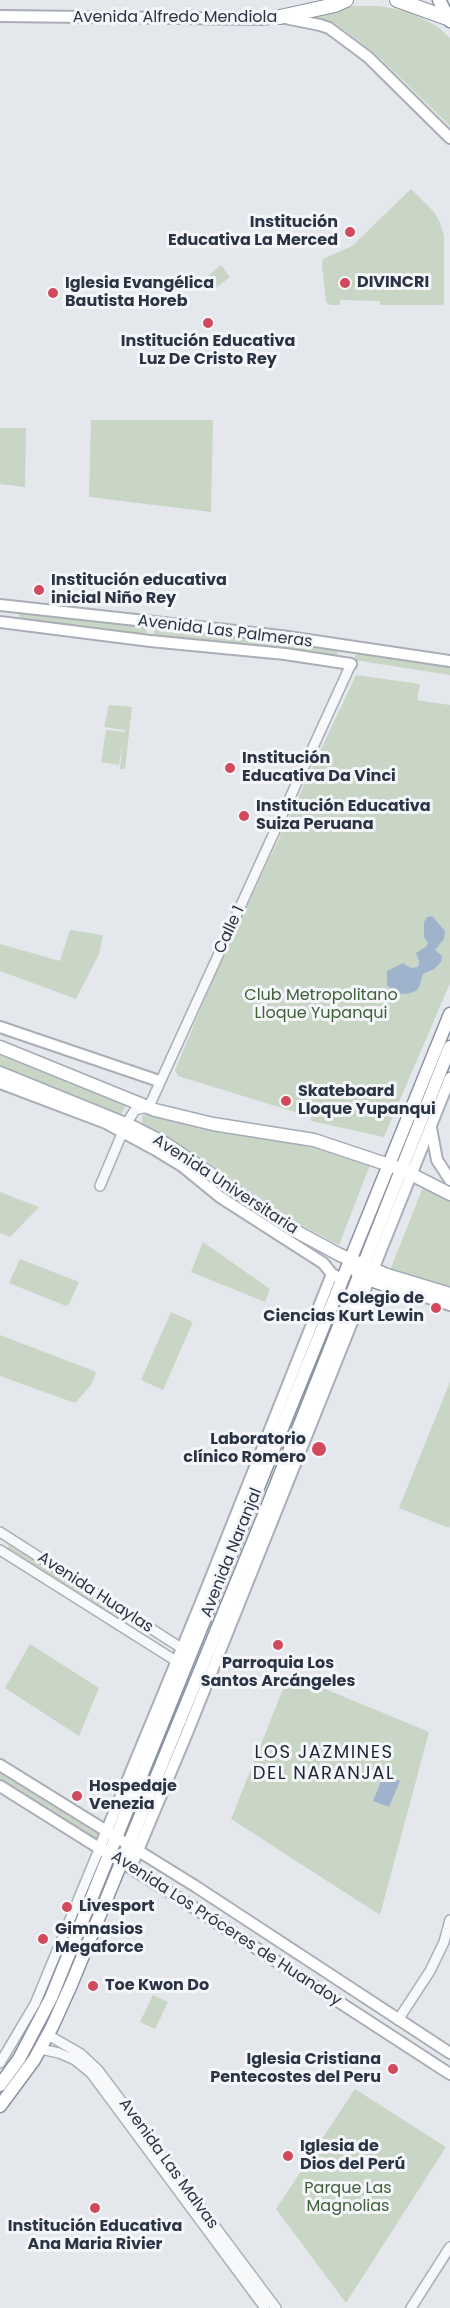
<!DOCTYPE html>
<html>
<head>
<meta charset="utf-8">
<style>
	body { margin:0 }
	canvas { display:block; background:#e4e7ec }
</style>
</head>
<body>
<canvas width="450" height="2308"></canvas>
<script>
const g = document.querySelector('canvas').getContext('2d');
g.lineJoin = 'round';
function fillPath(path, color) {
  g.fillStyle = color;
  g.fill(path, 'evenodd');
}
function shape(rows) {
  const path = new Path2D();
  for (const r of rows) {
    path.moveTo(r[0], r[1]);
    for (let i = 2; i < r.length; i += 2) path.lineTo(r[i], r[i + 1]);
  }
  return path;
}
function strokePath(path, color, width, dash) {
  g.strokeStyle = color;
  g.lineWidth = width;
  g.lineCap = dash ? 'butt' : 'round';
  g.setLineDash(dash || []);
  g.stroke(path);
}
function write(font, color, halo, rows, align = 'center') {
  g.font = font + ' Poppins,sans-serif';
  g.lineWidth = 6;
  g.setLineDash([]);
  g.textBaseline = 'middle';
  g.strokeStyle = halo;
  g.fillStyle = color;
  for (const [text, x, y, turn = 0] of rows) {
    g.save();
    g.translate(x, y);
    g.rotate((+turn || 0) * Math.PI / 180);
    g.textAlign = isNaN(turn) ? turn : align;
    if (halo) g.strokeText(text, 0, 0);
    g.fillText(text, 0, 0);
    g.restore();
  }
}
const green = shape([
	[351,6,380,6,411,12,438,27,450,38,450,126,376,54,336,24,313,16],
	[411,189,434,212,440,223,444,235,444,303,442,305,380,305,380,301,340,300,340,305,330,305,326,302,322,265,323,259,352,246],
	[221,265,230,277,212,291,203,280],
	[91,420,213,420,211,512,89,497],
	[0,428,26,428,25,487,0,484],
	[22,612,145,627,147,628,146,636,21,619,19,619,19,614],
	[158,628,336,648,338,650,337,655,334,656,153,636,154,631],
	[357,651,450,666,450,675,354,660],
	[356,675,420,684,417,700,450,705,450,983,384,1137,311,1121,311,1117,178,1076,175,1070,217,970],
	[109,705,132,707,125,769,120,769,123,740,119,765,101,762,106,730,125,732,125,730,104,727],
	[70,930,103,935,99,954,76,999,0,971,0,944,60,961],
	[0,1051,126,1105,120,1117,0,1069],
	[150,1112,310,1144,370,1165,339,1245,290,1219,234,1180,142,1125,142,1116],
	[423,1187,450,1201,450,1288,390,1270],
	[0,1192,39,1207,10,1237,0,1233],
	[203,1242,270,1289,265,1302,191,1272],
	[20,1259,79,1282,69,1304,66,1306,9,1283],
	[171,1312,193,1322,163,1390,141,1380],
	[0,1335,94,1371,96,1373,91,1385,75,1403,0,1376],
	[450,1382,450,1525,449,1528,399,1508],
	[9,1545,123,1617,119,1623,6,1549],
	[30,1644,99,1688,79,1736,5,1688],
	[289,1674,429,1732,380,1915,231,1819],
	[0,1773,99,1834,97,1839,0,1780],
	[153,1995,168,2002,155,2029,140,2022],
	[355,2089,446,2147,346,2303,276,2209]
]);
const water = shape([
	[432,916,445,931,444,939,435,950,442,956,441,962,434,969,423,974,419,987,416,991,407,994,395,993,387,985,387,971,403,963,411,968,418,967,419,961,416,953,427,946,428,943,424,937,424,922,427,917],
	[384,1774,400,1781,389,1807,373,1801]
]);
const tertiary = shape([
	[100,1186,126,1124,135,1110,148,1107,152,1100,351,664],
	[0,1532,186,1651],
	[0,1550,176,1661],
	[398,2020,430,1971,444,1942,450,1920],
	[48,2035,81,2054,98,2070,276,2308],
	[40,2049,59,2053,75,2060,91,2073,265,2308],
	[0,2063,35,2004,100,1847],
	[411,2308,450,2247]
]);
const secondary = shape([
	[0,16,262,19,280,17,320,25,329,28,368,57,450,138],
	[0,605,281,636,450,661],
	[0,622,150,641,285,654,351,664],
	[0,1027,159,1081],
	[0,1083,106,1123,154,1149,182,1166,220,1197,323,1263,332,1274,338,1277],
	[431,1128,437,1160,450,1180],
	[357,1316,372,1303,396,1294,420,1295,450,1305],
	[0,1765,195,1886,450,2053],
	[0,1786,182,1900,450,2074],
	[100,1847,202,1600,332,1274],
	[131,1867,187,1733,450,1078]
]);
const primary = shape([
	[0,1047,155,1110,213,1124,314,1140,401,1169,450,1194],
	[0,1073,133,1127,166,1144,290,1228,340,1255,387,1275,450,1294]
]);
const trunk = shape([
	[439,0,450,21],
	[356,1270,359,1276,408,1293],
	[0,2085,19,2059,51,1998,450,1014],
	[0,2106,34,2060,52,2027,71,1985,264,1515,450,1047]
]);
const motorway = shape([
	[397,0,447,18],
	[280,17,335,5,346,0]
]);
const markers = [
	[350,232,6,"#d1495b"],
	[345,283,6,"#d1495b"],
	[53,293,6,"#d1495b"],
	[208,323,6,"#d1495b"],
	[39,590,6,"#d1495b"],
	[230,768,6,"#d1495b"],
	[244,816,6,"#d1495b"],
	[286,1101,6,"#d1495b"],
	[436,1308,6,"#d1495b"],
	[319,1449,8,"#d1495b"],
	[278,1645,6,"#d1495b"],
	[77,1796,6,"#d1495b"],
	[67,1907,6,"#d1495b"],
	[43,1939,6,"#d1495b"],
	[93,1986,6,"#d1495b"],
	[393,2069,6,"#d1495b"],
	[288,2156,6,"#d1495b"],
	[95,2208,6,"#d1495b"]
];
const streetNames = [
	["Avenida Alfredo Mendiola",175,18],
	["Avenida Las Palmeras",225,632,7],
	["Calle 1",230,930,-65],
	["Avenida Universitaria",225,1185,33],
	["Avenida Naranjal",232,1553,-68],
	["Avenida Huaylas",95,1593,33],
	["Avenida Los Próceres de Huandoy",226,1929,33],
	["Avenida Las Malvas",168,2164,54]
];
const poiNames = [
	["Institución",338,223,"right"],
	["Educativa La Merced",338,241,"right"],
	["DIVINCRI",357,283],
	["Iglesia Evangélica",65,284],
	["Bautista Horeb",65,302],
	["Institución Educativa",208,342,"center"],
	["Luz De Cristo Rey",208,360,"center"],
	["Institución educativa",51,581],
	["inicial Niño Rey",51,599],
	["Institución",242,759],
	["Educativa Da Vinci",242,777],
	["Institución Educativa",256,807],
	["Suiza Peruana",256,825],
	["Skateboard",298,1092],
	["Lloque Yupanqui",298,1110],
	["Colegio de",424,1299,"right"],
	["Ciencias Kurt Lewin",424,1317,"right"],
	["Laboratorio",306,1440,"right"],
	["clínico Romero",306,1458,"right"],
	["Parroquia Los",278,1664,"center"],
	["Santos Arcángeles",278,1682,"center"],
	["Hospedaje",89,1787],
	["Venezia",89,1805],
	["Livesport",79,1907],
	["Gimnasios",55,1930],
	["Megaforce",55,1948],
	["Toe Kwon Do",105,1986],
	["Iglesia Cristiana",381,2060,"right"],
	["Pentecostes del Peru",381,2078,"right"],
	["Iglesia de",300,2147],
	["Dios del Perú",300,2165],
	["Institución Educativa",95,2227,"center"],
	["Ana Maria Rivier",95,2245,"center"]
];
const parkNames = [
	["Club Metropolitano",321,996],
	["Lloque Yupanqui",321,1014],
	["Parque Las",348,2189],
	["Magnolias",348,2207]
];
const neighbourhoodNames = [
	["LOS JAZMINES",324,1753],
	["DEL NARANJAL",324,1774]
];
fillPath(green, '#c9d6c5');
fillPath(water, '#9fb4cc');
strokePath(tertiary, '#a9aeb7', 12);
strokePath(secondary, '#a9aeb7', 14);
strokePath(primary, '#a3abb8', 15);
strokePath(trunk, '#8b94a3', 15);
strokePath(motorway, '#8b94a3', 16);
strokePath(tertiary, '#f7f8fa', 9);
strokePath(secondary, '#fff', 10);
strokePath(primary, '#fff', 12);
strokePath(trunk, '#fff', 12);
strokePath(motorway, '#fff', 14);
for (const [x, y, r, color] of markers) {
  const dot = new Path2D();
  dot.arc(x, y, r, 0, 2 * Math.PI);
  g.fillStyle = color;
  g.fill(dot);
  strokePath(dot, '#f4f6f9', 2);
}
write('16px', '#2b3445', '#f4f6f9', streetNames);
write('bold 16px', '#2b3445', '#f4f6f9', poiNames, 'left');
write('16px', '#3f6138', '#f4f6f9', parkNames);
g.letterSpacing = '1.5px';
write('18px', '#1d2536', '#f4f6f9', neighbourhoodNames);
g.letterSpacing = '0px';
</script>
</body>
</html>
